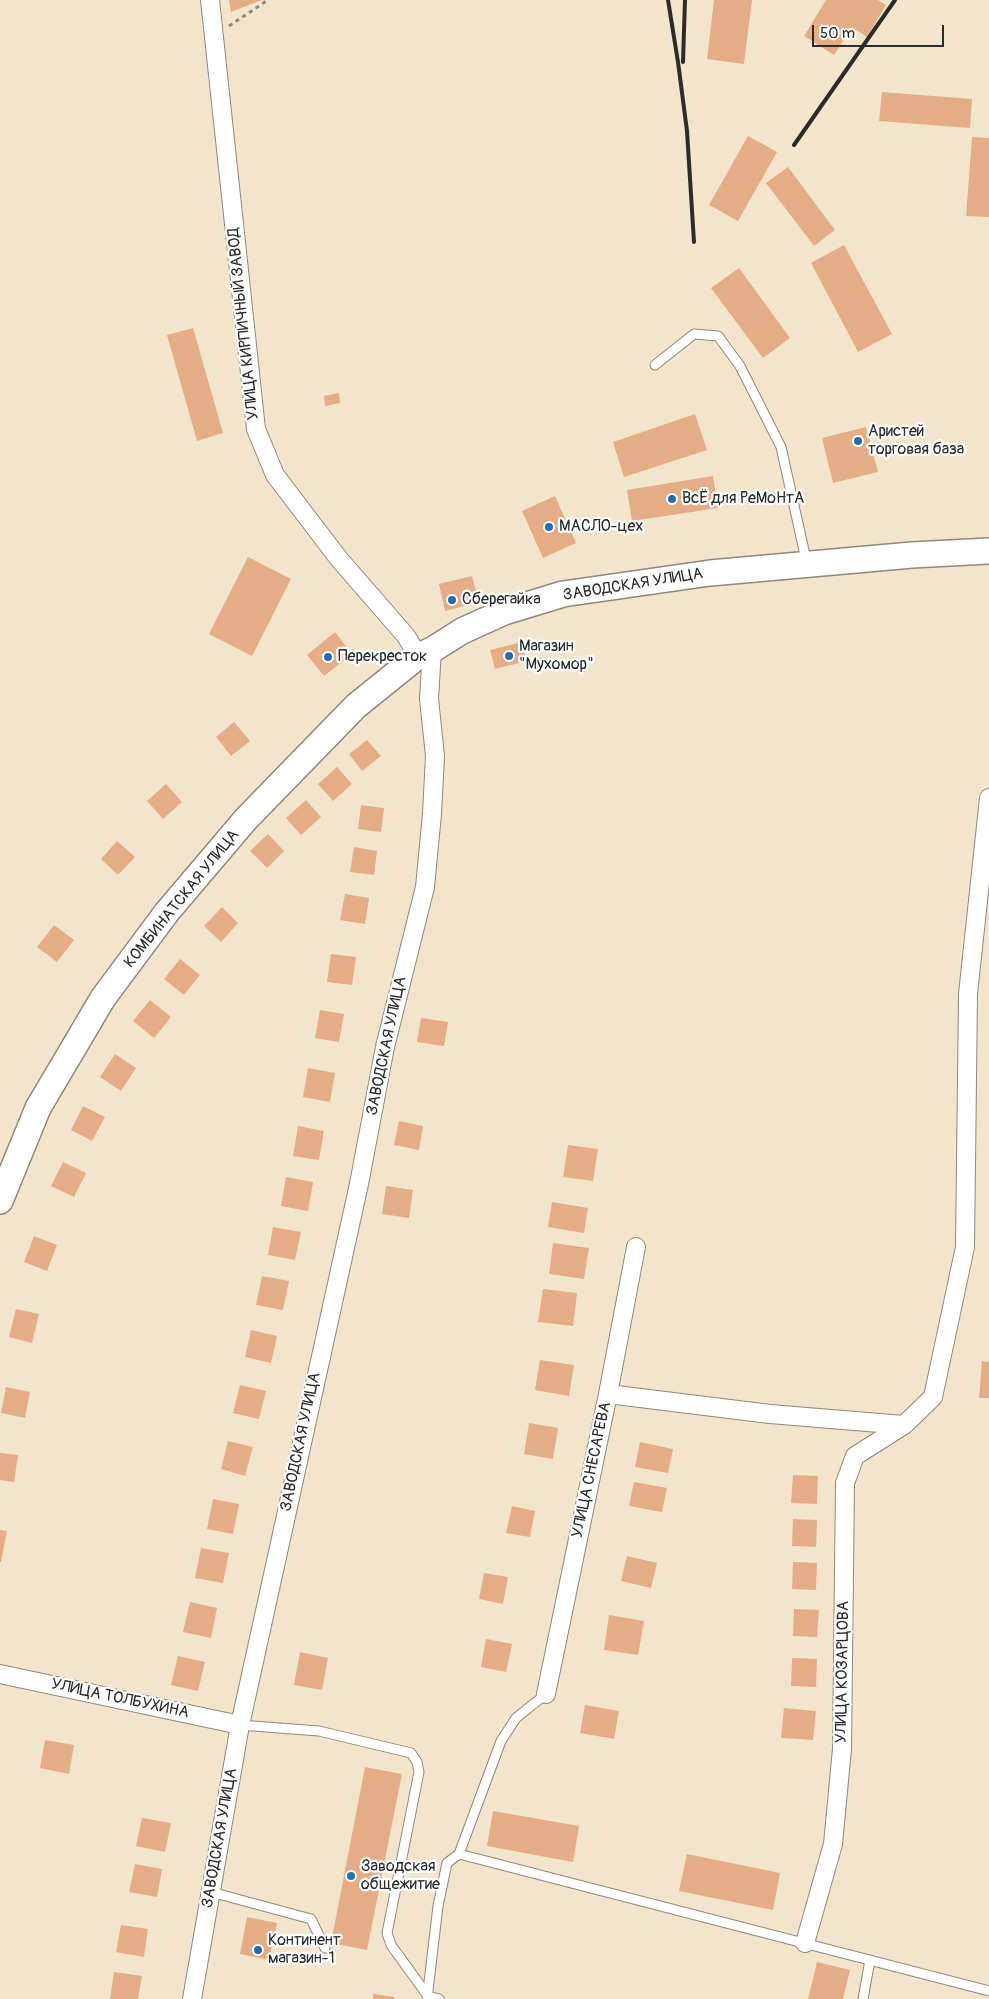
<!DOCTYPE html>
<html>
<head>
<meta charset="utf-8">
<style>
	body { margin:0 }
	#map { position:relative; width:989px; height:1999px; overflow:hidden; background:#f3e5cc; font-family:Pangolin,sans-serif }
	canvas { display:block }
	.scale { position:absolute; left:812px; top:25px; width:132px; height:22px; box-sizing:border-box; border:2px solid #2b2b2b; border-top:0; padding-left:6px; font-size:15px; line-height:18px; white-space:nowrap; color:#2b2b2b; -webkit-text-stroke:4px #fff; paint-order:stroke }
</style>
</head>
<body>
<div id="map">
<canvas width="989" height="1999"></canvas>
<div class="scale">50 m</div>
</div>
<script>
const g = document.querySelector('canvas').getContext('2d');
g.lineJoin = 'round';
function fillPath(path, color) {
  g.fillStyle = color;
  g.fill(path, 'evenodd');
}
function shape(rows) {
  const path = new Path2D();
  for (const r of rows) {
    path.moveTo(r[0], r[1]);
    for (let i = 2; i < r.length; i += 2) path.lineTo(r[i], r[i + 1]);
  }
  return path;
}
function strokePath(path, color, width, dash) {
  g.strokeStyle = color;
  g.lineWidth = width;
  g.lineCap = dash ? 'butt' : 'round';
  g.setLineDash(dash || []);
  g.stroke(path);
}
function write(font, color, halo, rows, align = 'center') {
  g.font = font + ' Pangolin,sans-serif';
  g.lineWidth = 4.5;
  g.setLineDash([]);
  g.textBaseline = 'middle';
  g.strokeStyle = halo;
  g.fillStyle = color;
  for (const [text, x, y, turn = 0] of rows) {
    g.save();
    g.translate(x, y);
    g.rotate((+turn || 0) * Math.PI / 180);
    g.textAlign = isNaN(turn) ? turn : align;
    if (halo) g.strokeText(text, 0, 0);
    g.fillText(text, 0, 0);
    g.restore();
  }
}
const building = shape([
	[229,0,262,0,231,12],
	[714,0,752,0,744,64,707,59],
	[826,0,878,0,886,5,867,37,852,27,834,55,804,36],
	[882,92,972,99,970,128,879,121],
	[748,136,777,152,738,221,709,205],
	[972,137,989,138,989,217,966,216],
	[788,167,835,230,814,246,766,183],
	[844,245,892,334,858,352,811,263],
	[739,268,790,338,763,358,711,288],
	[193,328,223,433,197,441,167,335],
	[339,393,340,403,325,406,324,396],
	[695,414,707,450,624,477,613,442],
	[866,427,878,472,833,483,822,438],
	[713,476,718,508,632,521,627,490],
	[555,496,576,543,543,558,522,511],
	[248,557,291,579,252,656,209,634],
	[472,576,479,602,445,611,439,584],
	[335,632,352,654,324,676,307,655],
	[522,642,527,661,495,669,490,650],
	[234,722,250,741,231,756,216,737],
	[367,740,381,756,362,771,349,754],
	[337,767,352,784,333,801,318,784],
	[166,784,182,802,163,819,147,801],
	[306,800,321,817,301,835,286,818],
	[361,805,384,808,381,832,358,829],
	[268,834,284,851,267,868,250,851],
	[117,841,135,857,118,875,101,859],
	[354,847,377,851,374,875,350,872],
	[345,894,369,898,365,924,340,920],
	[222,907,238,923,221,942,204,926],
	[54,925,74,940,57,962,37,947],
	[331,954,356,957,352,985,327,982],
	[180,959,200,975,184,995,164,979],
	[150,1000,171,1017,154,1038,133,1021],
	[320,1010,344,1014,339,1042,315,1038],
	[421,1018,448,1022,444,1046,417,1042],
	[115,1054,136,1068,121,1091,100,1077],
	[308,1068,335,1073,330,1102,303,1097],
	[83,1106,105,1117,92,1141,71,1130],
	[399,1121,423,1126,419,1150,394,1145],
	[298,1126,324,1131,319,1160,293,1156],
	[568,1145,598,1149,593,1181,563,1177],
	[63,1162,86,1173,74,1197,51,1186],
	[286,1177,313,1182,308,1211,281,1206],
	[386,1186,413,1190,409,1218,382,1214],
	[552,1202,588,1208,584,1233,548,1227],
	[273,1227,301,1232,295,1260,268,1255],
	[34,1236,57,1245,47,1271,24,1262],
	[553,1243,589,1248,584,1279,549,1274],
	[262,1276,289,1281,283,1310,256,1305],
	[543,1289,577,1293,573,1326,538,1322],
	[16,1309,39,1314,32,1343,9,1337],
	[251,1330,277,1336,271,1363,245,1357],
	[540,1360,574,1365,569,1396,535,1390],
	[982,1361,989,1362,989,1398,979,1398],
	[240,1385,266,1391,259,1419,233,1413],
	[6,1387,30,1392,25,1418,1,1413],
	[529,1423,558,1428,553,1459,524,1454],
	[228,1441,253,1447,245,1476,221,1469],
	[640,1442,673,1449,668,1473,635,1467],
	[0,1453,18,1455,14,1482,0,1480],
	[793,1475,818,1476,817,1504,791,1503],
	[634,1482,667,1488,662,1512,629,1506],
	[213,1499,239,1504,233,1534,207,1529],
	[512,1506,535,1511,530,1537,506,1533],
	[793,1519,817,1520,816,1547,792,1546],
	[0,1530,7,1531,1,1562,0,1562],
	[201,1548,229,1553,223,1583,195,1578],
	[627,1556,657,1563,651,1588,621,1581],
	[793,1562,817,1563,816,1590,792,1589],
	[484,1573,508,1577,503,1604,479,1599],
	[190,1602,217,1608,211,1638,183,1632],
	[794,1609,819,1610,817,1637,793,1636],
	[609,1615,644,1621,638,1655,604,1650],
	[486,1639,512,1644,506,1672,481,1667],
	[300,1652,328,1658,322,1690,294,1685],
	[178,1656,205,1662,198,1691,171,1685],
	[792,1658,817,1659,816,1687,791,1686],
	[585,1705,619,1711,614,1739,580,1733],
	[784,1708,816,1711,813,1740,781,1738],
	[45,1740,74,1745,69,1774,40,1768],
	[365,1767,402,1774,367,1950,331,1943],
	[493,1811,579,1826,573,1862,487,1846],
	[142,1818,171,1823,165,1852,136,1846],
	[687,1854,780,1873,773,1910,679,1891],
	[135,1864,162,1869,157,1897,129,1892],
	[247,1917,277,1923,269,1960,240,1954],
	[121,1925,148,1929,144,1957,116,1952],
	[817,1962,850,1970,843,1999,808,1999],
	[114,1972,142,1976,138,1999,110,1999],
	[373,1994,394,1997,394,1999,373,1999]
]);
const path = shape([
	[229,26,268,0]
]);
const service = shape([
	[655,365,694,334,718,336,740,366,781,447,807,564],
	[240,1725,319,1731,411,1753,417,1762,419,1772,387,1933,391,1945,428,1996,439,1999],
	[459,1854,501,1741,516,1718,546,1694],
	[211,1892,311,1919,325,1948],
	[427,1999,438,1906,447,1863,459,1854,989,1991],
	[863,1999,870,1960]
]);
const minor = shape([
	[210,0,256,429,275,475,339,559,406,636,418,656],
	[608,1394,770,1414,904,1425],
	[0,1674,240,1725],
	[546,1694,608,1394,636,1247],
	[805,1943,833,1844,842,1749,845,1483,855,1456,904,1425,933,1397,965,1247,968,994,989,798],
	[192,1999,240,1725,359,1184,385,1047,425,887,432,814,435,756,429,699,432,650]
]);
const secondary = shape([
	[0,1201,38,1108,103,998,167,912,246,819,356,706,418,656,432,650,462,631,504,612,563,594,710,573,912,555,989,551]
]);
const rail = shape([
	[668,0,678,62,687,131,694,242],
	[683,62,685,0],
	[794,145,895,0]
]);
const markers = [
	[858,441,5,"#1f6fb2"],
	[672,499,5,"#1f6fb2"],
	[549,527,5,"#1f6fb2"],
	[452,600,5,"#1f6fb2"],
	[509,656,5,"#1f6fb2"],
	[328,657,5,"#1f6fb2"],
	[351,1876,5,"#1f6fb2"],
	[258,1950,5,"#1f6fb2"]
];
const streetNames = [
	["УЛИЦА КИРПИЧНЫЙ ЗАВОД",244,324,-96],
	["ЗАВОДСКАЯ УЛИЦА",633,585,-9],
	["КОМБИНАТСКАЯ УЛИЦА",182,899,-51],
	["ЗАВОДСКАЯ УЛИЦА",387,1046,-78],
	["ЗАВОДСКАЯ УЛИЦА",301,1442,-78],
	["УЛИЦА СНЕСАРЕВА",592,1470,-78],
	["УЛИЦА КОЗАРЦОВА",843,1672,-89],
	["УЛИЦА ТОЛБУХИНА",120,1699,12],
	["ЗАВОДСКАЯ УЛИЦА",220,1838,-80]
];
const poiNames = [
	["Аристей",868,432],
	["торговая база",868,450],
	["ВсЁ для РеМоНтА",682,499],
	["МАСЛО-цех",559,527],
	["Сберегайка",462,600],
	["Магазин",519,647],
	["\"Мухомор\"",519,665],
	["Перекресток",338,657],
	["Заводская",361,1867],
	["общежитие",361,1885],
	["Континент",268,1941],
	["магазин-1",268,1959]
];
fillPath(building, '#e4ad86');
strokePath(service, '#8f887c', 11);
strokePath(minor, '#8f887c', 20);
strokePath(secondary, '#8f887c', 28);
strokePath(path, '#8f887c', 3, [4, 4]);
strokePath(service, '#fff', 9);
strokePath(minor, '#fff', 18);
strokePath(secondary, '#fff', 25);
strokePath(rail, '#2b2b2b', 4);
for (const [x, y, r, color] of markers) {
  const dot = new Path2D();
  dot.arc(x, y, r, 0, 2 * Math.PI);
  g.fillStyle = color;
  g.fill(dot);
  strokePath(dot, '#fff', 2);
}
write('16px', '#2b2b2b', '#fff', streetNames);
write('16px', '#2b2b2b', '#fff', poiNames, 'left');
</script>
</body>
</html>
